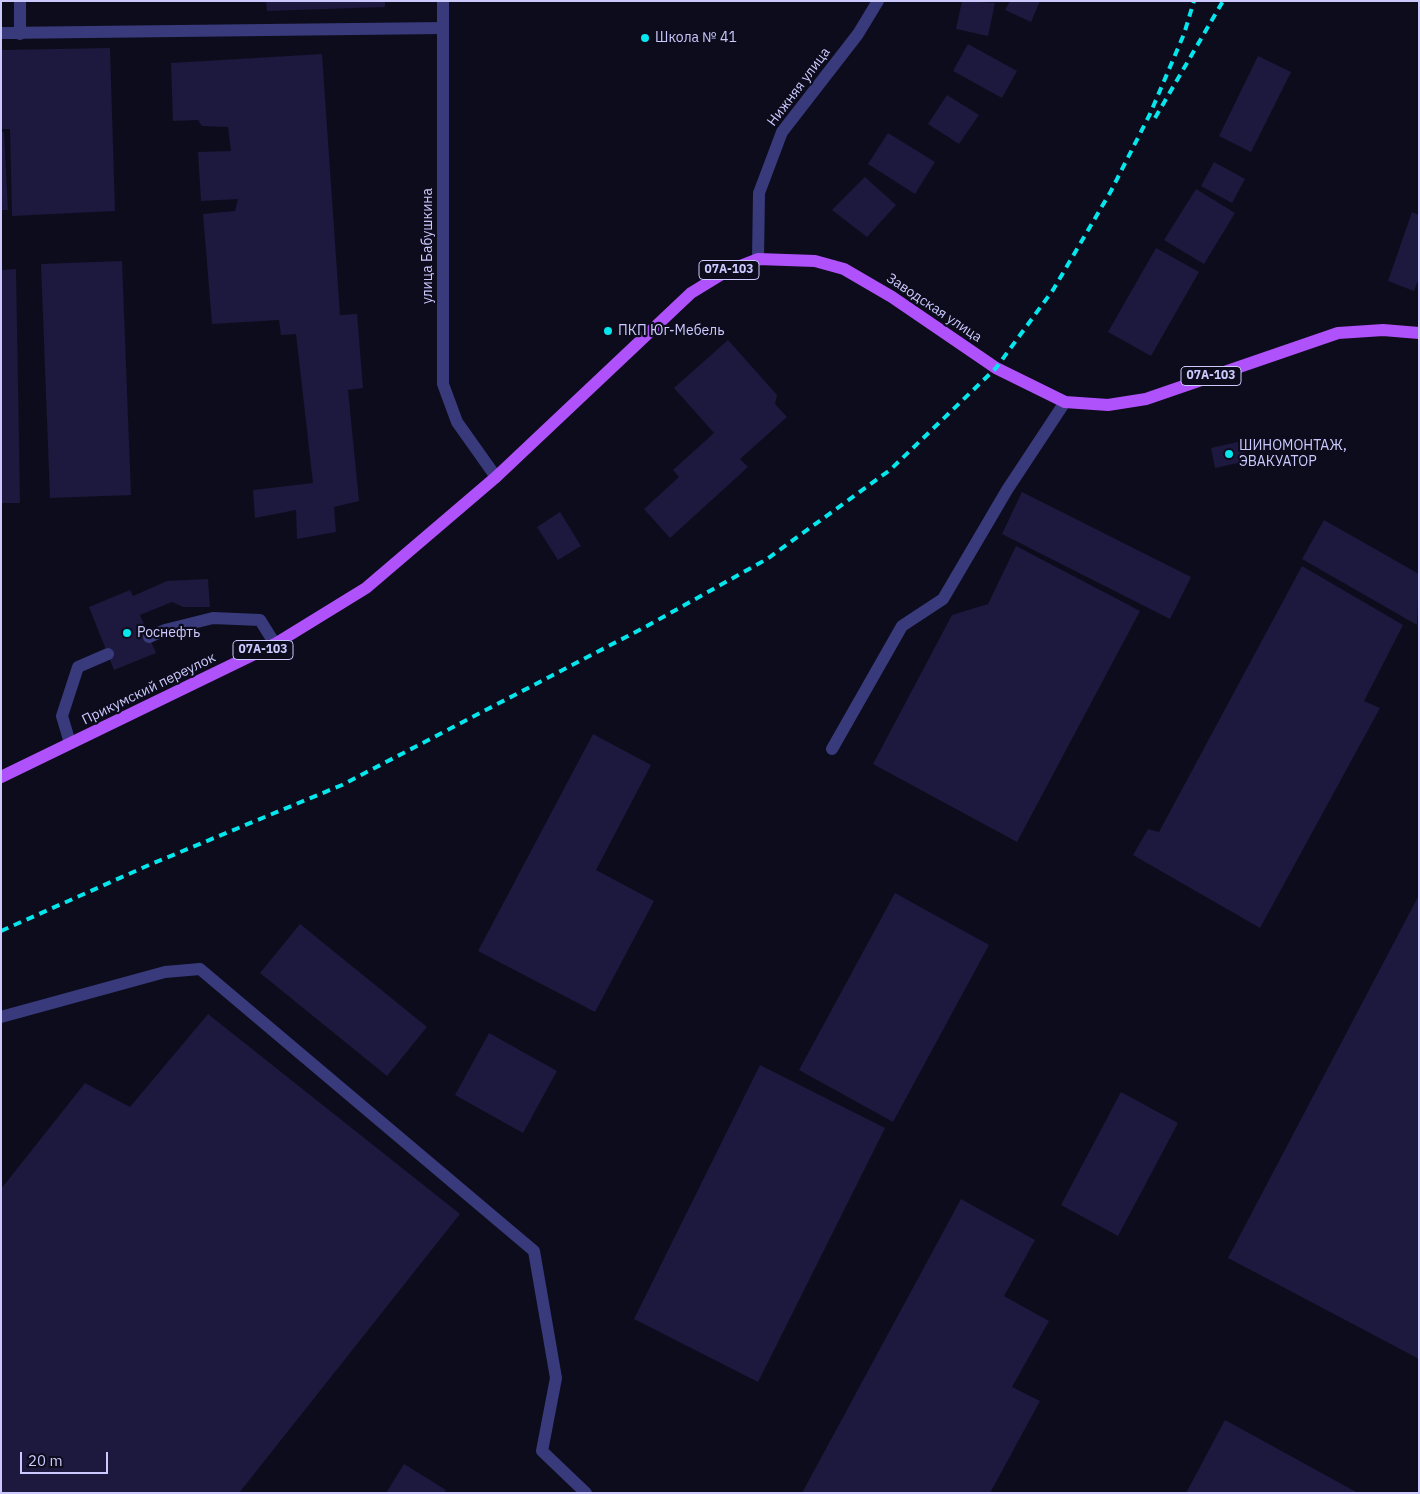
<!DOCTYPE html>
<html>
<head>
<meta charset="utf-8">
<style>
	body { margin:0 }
	#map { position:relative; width:1420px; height:1494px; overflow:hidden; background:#0d0c1c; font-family:"IBM Plex Sans",sans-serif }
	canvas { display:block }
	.frame { position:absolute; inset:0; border:2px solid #cbc9fe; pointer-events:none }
	.scale { position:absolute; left:20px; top:1452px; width:88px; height:22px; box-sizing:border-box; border:2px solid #cbc9fe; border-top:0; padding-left:6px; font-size:15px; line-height:18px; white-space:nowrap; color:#cbc9fe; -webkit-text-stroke:4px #0d0c1c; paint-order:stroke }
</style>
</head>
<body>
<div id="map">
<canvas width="1420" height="1494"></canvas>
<div class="frame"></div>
<div class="scale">20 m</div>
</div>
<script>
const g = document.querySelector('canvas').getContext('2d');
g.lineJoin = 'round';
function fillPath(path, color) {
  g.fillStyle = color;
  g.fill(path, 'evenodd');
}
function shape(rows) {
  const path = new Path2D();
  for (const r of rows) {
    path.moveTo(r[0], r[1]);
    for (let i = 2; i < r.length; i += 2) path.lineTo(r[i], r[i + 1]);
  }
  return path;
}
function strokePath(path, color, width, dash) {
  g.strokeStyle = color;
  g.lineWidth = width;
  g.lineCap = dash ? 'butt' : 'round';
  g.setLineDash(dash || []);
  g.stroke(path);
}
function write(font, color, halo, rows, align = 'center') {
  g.font = font + ' "IBM Plex Sans",sans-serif';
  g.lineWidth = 4.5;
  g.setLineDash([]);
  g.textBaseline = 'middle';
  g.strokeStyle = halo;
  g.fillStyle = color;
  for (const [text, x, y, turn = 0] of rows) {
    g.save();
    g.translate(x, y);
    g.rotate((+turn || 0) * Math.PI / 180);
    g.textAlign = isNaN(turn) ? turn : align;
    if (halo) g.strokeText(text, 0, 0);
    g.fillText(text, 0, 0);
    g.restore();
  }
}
const building = shape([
	[266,1,385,1,385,7,267,11],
	[962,1,995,3,988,36,956,29],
	[1010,1,1040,1,1031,22,1005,10],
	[968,44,1017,71,1002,98,953,71],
	[110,48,115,211,12,216,10,129,1,129,1,50],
	[322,54,340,315,357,314,363,388,348,390,359,501,334,507,336,532,297,539,296,510,255,518,253,490,313,483,296,334,281,335,279,320,212,324,203,214,235,211,238,199,201,201,198,152,231,151,228,127,202,126,198,120,173,121,171,63],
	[1258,56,1291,72,1251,152,1219,136],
	[947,95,979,115,959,144,928,124],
	[1,132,4,132,8,210,1,210],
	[888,133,935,162,915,194,868,164],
	[1214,162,1245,179,1232,203,1201,186],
	[865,177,896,205,867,237,832,210],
	[1196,189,1235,213,1204,264,1164,240],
	[1412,212,1419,215,1419,278,1414,291,1388,281],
	[1156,248,1199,272,1151,356,1108,332],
	[122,261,131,495,50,498,41,264],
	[16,269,20,503,1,503,1,270],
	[728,340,777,395,775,404,787,417,740,459,748,467,670,538,644,509,679,477,673,470,714,433,674,388],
	[1242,441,1247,461,1215,468,1211,448],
	[1022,492,1191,577,1170,619,1002,534],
	[560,512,581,546,558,560,537,527],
	[1324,520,1419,574,1417,625,1302,559],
	[1016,546,1140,611,1017,842,873,764,952,615,988,604],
	[1302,566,1403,625,1364,701,1380,708,1260,928,1133,855,1148,829,1159,832],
	[208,579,210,607,183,607,172,602,140,615,156,653,114,670,89,607,130,590,133,596,167,581],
	[593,734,651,765,596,870,654,901,595,1012,478,951],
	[895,893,989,945,893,1122,799,1070],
	[1419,895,1419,1359,1228,1258],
	[300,924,427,1027,387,1076,260,973],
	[208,1014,460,1214,239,1493,1,1493,1,1189,85,1083,130,1107],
	[489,1033,557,1071,523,1133,455,1095],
	[760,1065,885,1128,758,1382,634,1319],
	[1121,1092,1178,1123,1118,1236,1061,1205],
	[961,1199,1035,1240,1004,1296,1049,1321,1012,1387,1040,1401,990,1493,802,1493],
	[1225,1420,1358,1493,1186,1493],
	[404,1464,446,1490,444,1493,386,1493]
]);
const lane = shape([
	[20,1,20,34],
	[1,33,443,28],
	[149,637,165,630,213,618,260,620,275,644],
	[70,743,62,716,78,667,108,654],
	[832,749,902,626,943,599,1007,490,1065,402],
	[1,1017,165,972,200,969,534,1251,556,1378,542,1451,586,1493]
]);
const street = shape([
	[443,1,443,384,457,422,496,477],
	[758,259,759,193,782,132,858,34,878,1]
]);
const primary = shape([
	[1,777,275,644,366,588,496,477,691,293,727,271,758,259,815,261,844,269,892,297,996,368,1065,402,1108,405,1146,399,1338,333,1383,330,1419,333]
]);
const rail = shape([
	[1155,118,1223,1],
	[1,931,149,865,342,785,647,626,767,559,890,470,996,368,1053,290,1111,191,1150,114,1184,34,1194,1]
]);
const markers = [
	[645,38,5,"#06e6ed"],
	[608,331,5,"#06e6ed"],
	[1229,454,5,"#06e6ed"],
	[127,633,5,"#06e6ed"]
];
const shields = [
	[729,270,60],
	[1211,376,60],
	[263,650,60]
];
const shieldNames = [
	["07А-103",729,270],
	["07А-103",1211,376],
	["07А-103",263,650]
];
const poiNames = [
	["Школа № 41",655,38],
	["ПКП Юг-Мебель",618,331],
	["ШИНОМОНТАЖ,",1239,446],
	["ЭВАКУАТОР",1239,462],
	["Роснефть",137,633]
];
const streetNames = [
	["Нижняя улица",799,87,-53],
	["улица Бабушкина",428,246,-90],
	["Заводская улица",934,308,34],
	["Прикумский переулок",149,689,-26]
];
fillPath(building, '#1d183d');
strokePath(lane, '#383a7b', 12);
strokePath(street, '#383a7b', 12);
strokePath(primary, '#b052fb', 12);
strokePath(rail, '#06e6ed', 4, [8, 6]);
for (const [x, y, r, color] of markers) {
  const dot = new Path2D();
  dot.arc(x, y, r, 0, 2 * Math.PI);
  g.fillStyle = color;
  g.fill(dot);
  strokePath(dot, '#0d0c1c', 2);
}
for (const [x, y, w] of shields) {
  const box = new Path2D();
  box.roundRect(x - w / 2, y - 9.5, w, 19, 4);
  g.fillStyle = '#0d0c1c';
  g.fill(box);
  strokePath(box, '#cbc9fe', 1);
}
write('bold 12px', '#cbc9fe', null, shieldNames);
write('14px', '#cbc9fe', '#0d0c1c', poiNames, 'left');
write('14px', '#cbc9fe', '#0d0c1c', streetNames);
</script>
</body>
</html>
